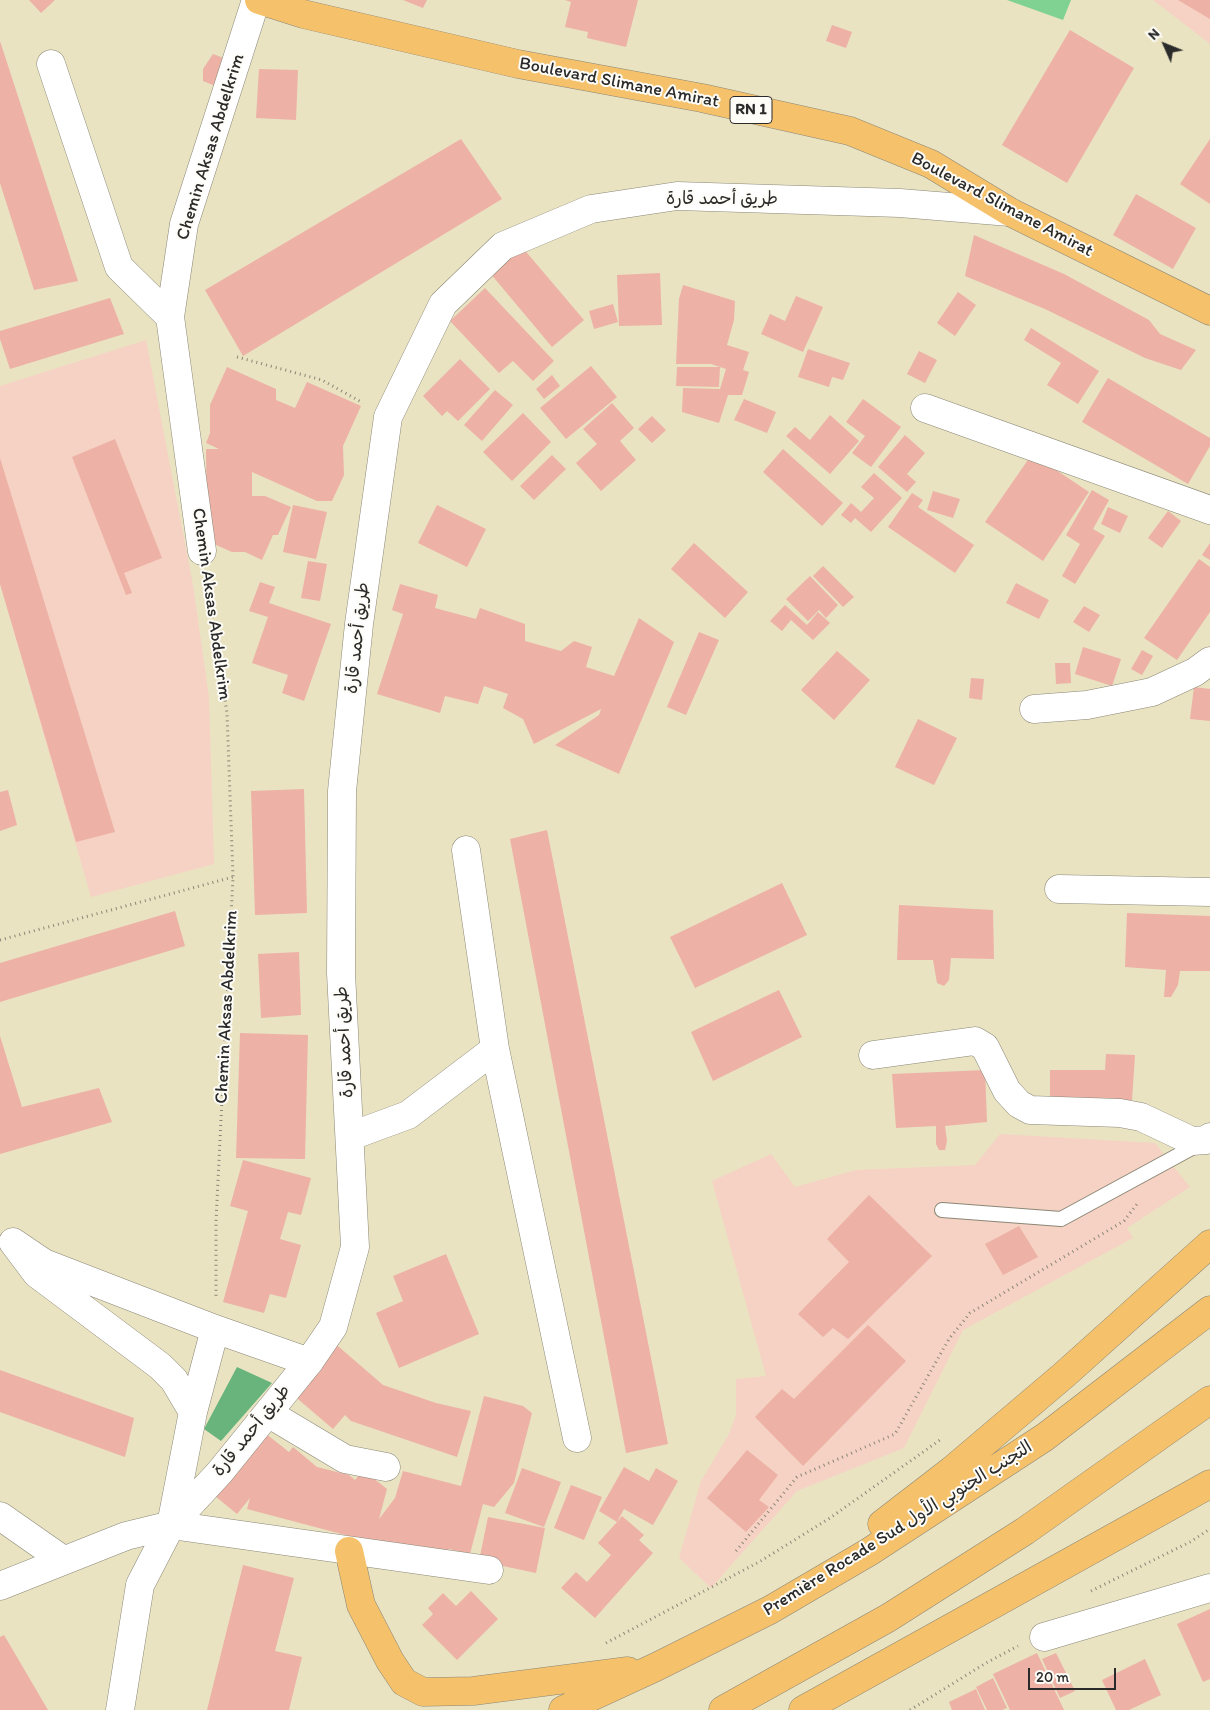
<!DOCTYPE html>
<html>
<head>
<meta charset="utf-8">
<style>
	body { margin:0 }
	#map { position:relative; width:1210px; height:1710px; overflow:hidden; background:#e9e3c2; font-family:Itim,sans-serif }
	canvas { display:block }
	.north { position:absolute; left:1140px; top:20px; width:50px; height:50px; -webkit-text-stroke:4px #fdfcf7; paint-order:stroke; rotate:314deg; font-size:14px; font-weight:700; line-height:20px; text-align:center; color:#2b2b2b }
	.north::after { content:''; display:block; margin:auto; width:18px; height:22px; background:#2b2b2b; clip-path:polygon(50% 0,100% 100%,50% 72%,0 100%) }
	.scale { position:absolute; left:1028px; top:1668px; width:88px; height:22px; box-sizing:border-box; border:2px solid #2b2b2b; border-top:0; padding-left:6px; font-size:15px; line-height:18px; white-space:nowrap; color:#2b2b2b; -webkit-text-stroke:4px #fdfcf7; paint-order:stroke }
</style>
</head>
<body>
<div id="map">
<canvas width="1210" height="1710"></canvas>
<div class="north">N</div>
<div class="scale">20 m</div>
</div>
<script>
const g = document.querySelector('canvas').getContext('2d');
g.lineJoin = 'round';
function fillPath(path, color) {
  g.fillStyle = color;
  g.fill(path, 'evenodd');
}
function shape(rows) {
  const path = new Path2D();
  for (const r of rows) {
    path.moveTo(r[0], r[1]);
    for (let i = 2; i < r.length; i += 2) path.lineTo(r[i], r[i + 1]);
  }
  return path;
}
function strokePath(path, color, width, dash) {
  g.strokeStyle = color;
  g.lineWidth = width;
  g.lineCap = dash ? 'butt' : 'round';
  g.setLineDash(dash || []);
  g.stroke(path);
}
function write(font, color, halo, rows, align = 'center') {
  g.font = font + ' Itim,"Playpen Sans Arabic",sans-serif';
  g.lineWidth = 4;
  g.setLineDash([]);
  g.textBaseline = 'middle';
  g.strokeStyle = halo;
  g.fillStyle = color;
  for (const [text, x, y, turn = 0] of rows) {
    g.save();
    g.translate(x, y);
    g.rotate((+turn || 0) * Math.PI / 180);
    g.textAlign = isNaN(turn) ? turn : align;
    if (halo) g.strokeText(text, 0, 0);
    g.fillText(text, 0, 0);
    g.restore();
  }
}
const built = shape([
	[1153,0,1210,0,1210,44],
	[146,340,193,585,209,697,214,864,91,897,0,584,0,386],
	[1000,1134,1155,1143,1190,1187,1127,1228,1133,1238,963,1330,904,1448,797,1491,711,1588,679,1558,701,1481,729,1434,736,1415,736,1379,766,1376,712,1181,771,1154,795,1187,856,1170,975,1165]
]);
const green = shape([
	[1007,0,1071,0,1063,20]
]);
const forest = shape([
	[237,1367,272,1383,221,1441,204,1429]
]);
const building = shape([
	[29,0,55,0,41,13],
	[403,0,427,0,423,8],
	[565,0,638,0,626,47,587,38,588,32,565,27,571,2],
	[1178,0,1210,0,1210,19],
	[832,25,852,32,846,48,826,41],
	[1070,30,1134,68,1067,183,1002,145],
	[0,41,78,281,34,290,0,183],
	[213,54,229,60,218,87,203,81,203,69],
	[259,69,298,70,296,120,256,118],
	[461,139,502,199,243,356,205,290],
	[1210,139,1210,204,1180,184],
	[1136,194,1196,228,1173,269,1113,235],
	[974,235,1064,274,1149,320,1160,334,1196,350,1181,370,1145,358,1045,309,965,276],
	[522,247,584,320,552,347,490,273],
	[660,273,662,325,619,326,617,275],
	[683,285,735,301,734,320,727,345,749,352,743,370,749,372,742,395,728,395,719,423,682,412,683,388,720,389,726,369,711,364,676,364,679,299],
	[485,288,554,361,533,381,513,361,499,373,450,321],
	[958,292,976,305,955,336,937,323],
	[796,296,823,307,803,352,761,334,770,314,785,321],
	[110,298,124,334,10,369,0,339,0,331],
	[613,304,618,322,594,329,589,311],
	[1031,328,1099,371,1078,404,1047,385,1061,363,1024,340],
	[808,349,850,363,843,380,832,377,829,387,798,377],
	[919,351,937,360,925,383,907,374],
	[460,359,490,389,458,421,447,411,442,416,423,396],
	[591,366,617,397,566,439,540,408],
	[227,367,276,389,276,400,295,408,307,382,361,406,343,446,344,475,332,501,317,501,252,472,252,496,265,496,291,507,278,535,273,535,262,560,245,552,232,552,207,541,206,449,219,449,206,443,210,433,210,405],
	[677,367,720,367,719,387,676,386],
	[552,375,560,386,544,399,536,389],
	[1108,378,1210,438,1210,446,1188,484,1082,422],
	[495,390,513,405,482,441,464,425],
	[744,399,776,412,767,433,734,420],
	[863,399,901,427,871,467,852,453,865,436,846,422],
	[612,403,634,428,620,441,636,460,601,491,576,463,597,444,583,429],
	[523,413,551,442,512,481,483,452],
	[830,415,859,441,830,474,786,436,795,427,810,440],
	[652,416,666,430,652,443,638,429],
	[905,435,925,453,907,474,916,482,907,492,878,467],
	[115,439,162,558,124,573,132,593,126,595,72,457],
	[783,449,843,503,822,526,763,472],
	[1032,454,1089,492,1043,561,985,522],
	[552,455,566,469,534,500,520,486],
	[0,458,115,832,76,842,0,584],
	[874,473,902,498,871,532,855,518,851,523,841,515,851,503,861,512,874,498,861,487],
	[1092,490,1109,500,1093,529,1105,536,1075,584,1062,576,1080,544,1066,535],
	[933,491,960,499,953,518,927,510],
	[912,493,923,500,918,507,974,545,955,573,888,527],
	[293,505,327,512,316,559,283,552],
	[437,505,486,529,467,567,418,543],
	[1108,507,1128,516,1120,533,1101,524],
	[1168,511,1181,521,1162,548,1148,538],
	[694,543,748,592,725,618,671,569],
	[1210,543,1210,560,1202,555],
	[1199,559,1210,567,1210,612,1177,660,1144,638],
	[308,561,327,564,320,601,301,598],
	[823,566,854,597,843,607,813,576],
	[810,576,838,605,826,618,819,610,808,621,786,599],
	[260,582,275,587,269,603,331,624,304,701,282,693,288,675,252,663,268,617,249,611],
	[1016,583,1049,600,1039,619,1006,603],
	[400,584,438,595,435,608,476,619,480,608,525,624,525,641,561,651,574,641,592,647,586,667,614,676,639,618,674,642,619,774,555,745,599,715,601,709,534,744,523,719,503,708,508,694,484,686,478,704,445,696,440,713,377,694,403,614,392,610],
	[785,605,807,625,818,612,830,623,813,640,791,620,782,631,770,621],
	[1084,606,1100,615,1089,632,1073,622],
	[699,632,719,640,686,715,667,707],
	[1083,647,1121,659,1112,686,1075,674],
	[1142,650,1153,656,1142,675,1131,669],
	[837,651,870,680,834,720,801,690],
	[1055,663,1070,663,1071,683,1056,684],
	[971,678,984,679,982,700,969,698],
	[1194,687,1210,689,1210,721,1190,719],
	[918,719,957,738,934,785,895,767],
	[304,789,307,913,255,915,251,791],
	[8,790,17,825,0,831,0,792],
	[547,830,668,1444,626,1453,510,839],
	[782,883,807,935,695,988,670,937],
	[899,905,993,910,994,959,951,958,949,980,944,986,937,983,933,960,897,960],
	[175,911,185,946,0,1002,0,963],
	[1127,913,1210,916,1210,971,1180,971,1178,985,1171,997,1164,997,1166,970,1125,967],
	[299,952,301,1015,261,1018,258,954],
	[779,990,802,1037,713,1081,691,1032],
	[240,1033,308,1035,305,1159,236,1158],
	[0,1036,22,1107,99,1088,112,1122,0,1154],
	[1106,1054,1135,1055,1132,1100,1050,1100,1050,1070,1105,1070],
	[985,1070,987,1122,945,1126,947,1141,945,1150,939,1150,936,1144,936,1126,896,1128,892,1074],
	[243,1160,311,1178,301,1215,288,1212,280,1239,301,1245,286,1298,270,1294,264,1313,223,1302,248,1211,230,1206],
	[869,1195,932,1256,848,1339,833,1328,823,1337,798,1314,849,1262,827,1239],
	[1019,1226,1038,1257,1003,1275,985,1244],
	[446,1254,479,1334,399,1368,376,1313,403,1301,393,1276],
	[868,1325,906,1361,803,1466,755,1417,782,1389,794,1399],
	[331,1340,383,1385,436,1403,471,1411,457,1457,351,1421,345,1415,333,1429,292,1394],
	[0,1370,134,1418,125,1457,0,1412],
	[484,1396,523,1406,532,1413,514,1483,494,1507,483,1504,470,1554,449,1549,440,1560,247,1509,250,1498,237,1514,210,1492,265,1433,289,1452,293,1447,317,1467,349,1475,355,1480,363,1470,387,1489,379,1519,395,1498,403,1471,461,1486],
	[747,1450,778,1475,759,1500,769,1507,746,1532,707,1498],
	[624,1467,649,1481,656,1468,678,1481,653,1525,624,1509,617,1522,622,1516,644,1535,639,1540,653,1553,595,1618,561,1588,576,1572,587,1582,611,1555,598,1543,617,1522,599,1511],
	[522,1468,561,1482,544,1527,505,1513],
	[571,1485,602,1497,584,1540,554,1528],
	[488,1517,545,1528,536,1573,479,1561],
	[243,1565,294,1578,275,1651,302,1657,289,1710,207,1710],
	[471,1591,498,1619,457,1660,422,1625,433,1614,428,1608,443,1593,456,1606],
	[1210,1609,1210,1679,1203,1682,1177,1624],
	[4,1635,7,1640,48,1710,0,1710,0,1637],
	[1037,1653,1064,1710,1010,1710,993,1674],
	[1056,1653,1075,1691,1060,1698,1042,1659],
	[1145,1659,1161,1695,1129,1710,1116,1710,1102,1680],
	[993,1678,1007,1708,1002,1710,987,1710,976,1687],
	[976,1689,985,1710,952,1710,949,1702]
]);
const path = shape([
	[237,357,322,380,363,403],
	[206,577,227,713,233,877,216,1221,216,1299],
	[0,940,233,877],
	[736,1551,797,1477,895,1434,949,1339,970,1313,1124,1221,1137,1204],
	[1091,1591,1190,1542,1210,1529],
	[606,1643,759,1562,830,1518,940,1440],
	[910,1710,986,1663,1018,1646]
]);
const service = shape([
	[942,1210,1061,1219,1199,1144]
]);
const minor = shape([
	[51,64,119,267,170,317],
	[925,408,1210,510],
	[202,551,170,317,184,224,256,0],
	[1034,709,1087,705,1152,692,1195,672,1210,661],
	[1059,889,1210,892],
	[495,1049,577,1438],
	[873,1055,975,1041,985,1047,1007,1091,1019,1104,1030,1110,1120,1113,1141,1117,1192,1141,1206,1140,1210,1137],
	[351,1136,408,1115,495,1049,466,850],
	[193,1412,174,1380,160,1366,37,1274,13,1242,44,1263,215,1329,309,1362],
	[268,1413,345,1459,386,1467],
	[0,1516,63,1560],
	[171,1525,489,1570],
	[1044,1637,1210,1588],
	[120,1710,140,1585,171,1525,193,1412,215,1329]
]);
const tertiary = shape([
	[0,1586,126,1536,171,1525,220,1472,309,1362,333,1327,355,1247,341,973,342,791,359,624,388,417,443,304,503,246,591,209,677,196,900,203,1010,212]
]);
const primary = shape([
	[259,0,303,14,518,64,702,98,850,131,931,164,1010,212,1210,311]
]);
const motorway = shape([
	[882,1524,952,1470,1064,1375,1210,1244],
	[349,1551,361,1605,390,1661,404,1682,423,1692,473,1691,628,1671],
	[563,1710,656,1667,770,1610,869,1552,1045,1437,1210,1310],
	[723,1710,888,1618,1025,1531,1210,1400],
	[803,1710,1210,1484]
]);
const shields = [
	[751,110,42]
];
const shieldNames = [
	["RN 1",751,110]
];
const streetNames = [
	["Boulevard Slimane Amirat",619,83,11],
	["Chemin Aksas Abdelkrim",211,147,-73],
	["طريق أحمد قارة",722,199],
	["Boulevard Slimane Amirat",1002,205,28],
	["Chemin Aksas Abdelkrim",211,604,82],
	["طريق أحمد قارة",358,638,-84],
	["Chemin Aksas Abdelkrim",227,1007,-87],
	["طريق أحمد قارة",345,1042,-93],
	["طريق أحمد قارة",252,1431,-51],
	["Première Rocade Sud التجنب الجنوبي الأول",898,1529,-32]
];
fillPath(built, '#f6d2c4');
fillPath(green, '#80d292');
fillPath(forest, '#68b47c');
fillPath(building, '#edb1a6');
strokePath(service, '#8a8776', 16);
strokePath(minor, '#8a8776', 29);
strokePath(tertiary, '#8a8776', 29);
strokePath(primary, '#8a8776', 29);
strokePath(motorway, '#8a8776', 29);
strokePath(path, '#8a8776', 3, [1, 4]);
strokePath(service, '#fff', 14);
strokePath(minor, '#fff', 28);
strokePath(tertiary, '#fff', 28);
strokePath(primary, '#f6c16b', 28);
strokePath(motorway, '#f6c16b', 28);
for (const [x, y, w] of shields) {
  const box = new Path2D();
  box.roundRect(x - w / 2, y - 13.5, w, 27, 4);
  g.fillStyle = '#fdfcf7';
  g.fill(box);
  strokePath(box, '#2b2b2b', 1);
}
write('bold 16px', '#2b2b2b', null, shieldNames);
write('18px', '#2b2b2b', '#fdfcf7', streetNames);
</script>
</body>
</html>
